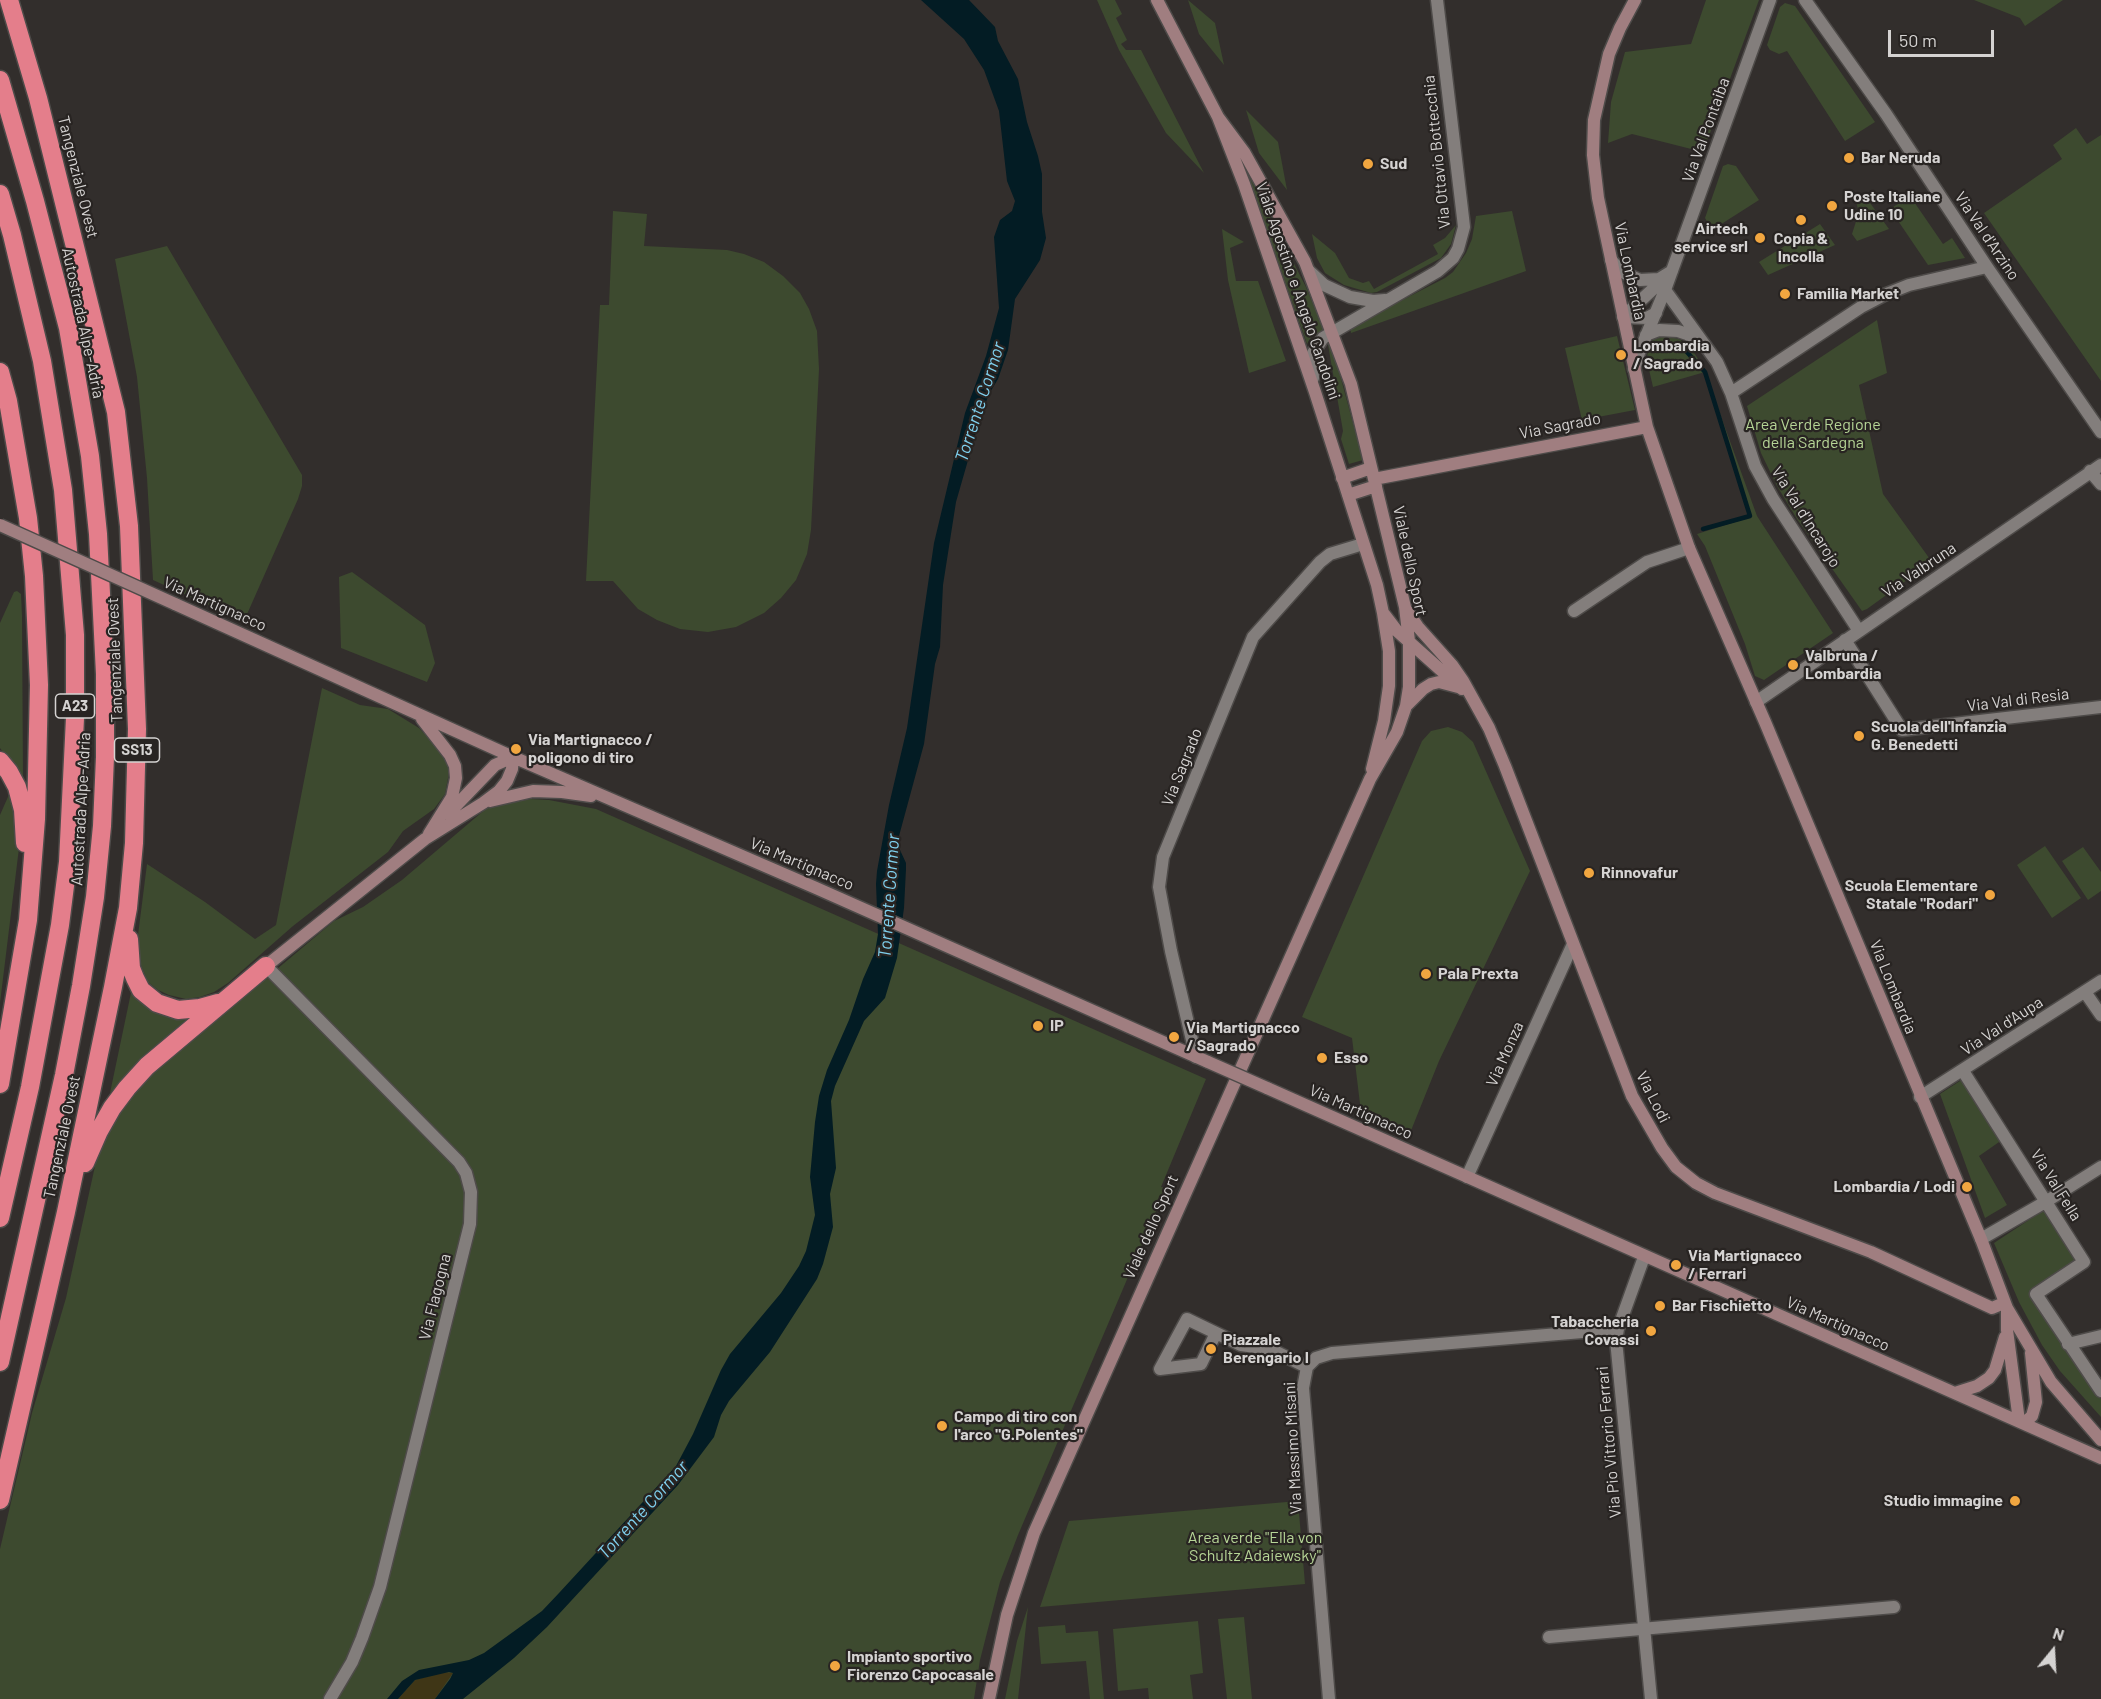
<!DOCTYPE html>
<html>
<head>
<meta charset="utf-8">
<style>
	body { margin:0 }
	#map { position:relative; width:2101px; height:1699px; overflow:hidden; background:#322e2c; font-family:Barlow,sans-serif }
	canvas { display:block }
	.north { position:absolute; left:2023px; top:1621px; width:60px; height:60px; -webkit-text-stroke:4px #282422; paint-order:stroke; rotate:18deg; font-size:16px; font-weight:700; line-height:24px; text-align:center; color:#d5d3d2 }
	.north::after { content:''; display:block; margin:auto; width:21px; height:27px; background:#d5d3d2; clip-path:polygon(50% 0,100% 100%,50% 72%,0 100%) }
	.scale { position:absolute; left:1888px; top:30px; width:106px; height:27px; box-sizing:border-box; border:3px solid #d5d3d2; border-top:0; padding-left:8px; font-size:18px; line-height:21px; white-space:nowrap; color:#d5d3d2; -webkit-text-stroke:4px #282422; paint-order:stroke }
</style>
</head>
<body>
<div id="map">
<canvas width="2101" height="1699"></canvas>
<div class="north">N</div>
<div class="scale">50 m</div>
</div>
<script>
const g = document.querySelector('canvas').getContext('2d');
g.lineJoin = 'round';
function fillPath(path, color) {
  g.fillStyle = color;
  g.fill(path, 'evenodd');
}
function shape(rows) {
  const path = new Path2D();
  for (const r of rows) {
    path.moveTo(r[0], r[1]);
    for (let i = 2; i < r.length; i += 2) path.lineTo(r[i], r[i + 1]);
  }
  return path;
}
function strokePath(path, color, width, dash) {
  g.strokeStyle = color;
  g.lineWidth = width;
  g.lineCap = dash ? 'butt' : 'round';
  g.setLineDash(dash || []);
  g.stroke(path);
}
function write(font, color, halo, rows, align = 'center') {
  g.font = font + ' Barlow,sans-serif';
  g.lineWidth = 4.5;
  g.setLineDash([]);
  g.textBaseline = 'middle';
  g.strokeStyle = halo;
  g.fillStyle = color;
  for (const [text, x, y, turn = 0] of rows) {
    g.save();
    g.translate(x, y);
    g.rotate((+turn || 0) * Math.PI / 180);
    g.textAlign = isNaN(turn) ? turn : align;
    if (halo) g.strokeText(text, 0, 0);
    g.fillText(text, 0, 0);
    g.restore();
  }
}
const green = shape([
	[1097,0,1115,0,1122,14,1116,18,1127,40,1121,44,1126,50,1141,50,1204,173,1166,133,1119,50],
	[1188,0,1215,23,1224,65,1199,34],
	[1706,0,1759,0,1703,152,1632,134,1608,143,1611,102,1625,52,1691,44],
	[1974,0,2063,0,2025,26,2020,18],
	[1785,3,1795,6,1875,122,1845,141,1787,51,1779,54,1770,50,1767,45,1780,7],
	[1246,110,1278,142,1287,190,1259,153],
	[2076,128,2087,144,2101,135,2101,381,1984,213,2062,159,2053,145],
	[1728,164,1736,166,1759,200,1712,230,1705,218,1723,166],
	[1245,168,1306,287,1324,331,1312,336,1307,344],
	[1865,196,1889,229,1857,241,1852,234,1859,212,1856,202],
	[1910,196,1943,244,1952,238,1965,258,1928,265,1890,209],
	[613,211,647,214,644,246,727,250,744,254,764,262,783,276,800,293,809,309,817,331,819,369,811,530,807,554,796,580,781,598,764,613,736,627,708,632,680,629,657,620,638,609,613,581,586,581,600,305,609,305],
	[1512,211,1526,271,1351,333,1350,327,1445,278,1453,272,1466,253,1472,239,1476,216],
	[1820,224,1835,245,1768,275,1759,262],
	[1456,225,1451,244,1441,258,1377,292,1371,293,1344,285,1325,273,1317,258,1312,234,1335,253,1349,278,1363,283,1369,281,1374,289,1438,254,1433,245,1445,238],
	[1222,229,1244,242,1230,248,1236,281,1258,281,1286,361,1249,373,1228,280],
	[167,246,302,475,302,486,298,499,244,621,153,580,147,478,137,377,115,259],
	[1877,320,1887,373,1859,385,1883,494,1932,562,1867,609,1862,611,1797,519,1777,486,1761,453,1747,406],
	[1617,336,1635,410,1582,420,1565,348],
	[1664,336,1679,339,1691,348,1700,362,1705,372,1757,516,1833,633,1764,680,1755,676,1745,644,1705,546,1697,534,1751,517,1705,372,1653,387,1647,361,1648,345,1652,340],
	[1330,338,1363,460,1349,464,1341,439,1343,431,1327,339],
	[352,572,425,625,435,663,427,682,341,648,339,577],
	[17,591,21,594,22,616,23,779,0,748,0,623,14,592],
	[322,688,360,705,388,709,419,728,442,753,447,763,449,773,445,794,434,809,403,831,388,852,293,926,228,983,214,992,200,997,186,999,169,995,158,990,148,982,138,958,137,943,147,864,205,902,255,939,276,925],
	[1448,727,1462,732,1473,742,1530,871,1439,1061,1410,1133,1361,1112,1352,1038,1302,1017,1422,741,1431,731],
	[11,790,15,802,19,848,0,1003,0,815],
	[531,799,549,800,596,809,1206,1079,1161,1187,1166,1188,1018,1535,1000,1582,980,1660,974,1699,0,1699,0,1549,32,1413,66,1298,97,1157,106,1134,120,1110,143,1082,334,921,363,907,402,880,488,807],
	[2045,846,2081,898,2052,918,2017,865],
	[2083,847,2101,872,2101,891,2088,900,2062,861],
	[132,988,164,1012,187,1019,144,1056,110,1093],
	[1963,1079,2002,1140,1979,1156,2007,1205,1985,1218,1940,1094],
	[2047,1208,2078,1261,2030,1291,2101,1399,2101,1417,2060,1371,2042,1345,2019,1302,1994,1243],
	[1298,1501,1305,1584,1040,1607,1069,1521],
	[1028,1607,1018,1699,1005,1699,1017,1641],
	[1244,1617,1252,1699,1227,1699,1218,1619],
	[1198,1621,1203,1673,1190,1675,1193,1699,1149,1699,1148,1688,1118,1691,1113,1629],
	[1065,1625,1066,1633,1098,1631,1104,1699,1090,1699,1086,1661,1041,1664,1038,1627]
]);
const sand = shape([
	[443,1672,453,1673,435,1699,398,1699,415,1680]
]);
const water = shape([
	[921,0,969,0,995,27,998,41,1018,79,1027,122,1038,156,1042,174,1042,212,1046,238,1040,260,1015,299,1008,350,998,379,989,394,981,415,956,502,943,585,940,647,935,664,924,744,899,836,900,850,906,863,906,869,904,908,897,958,885,998,864,1021,835,1086,831,1101,836,1168,830,1194,833,1227,823,1264,817,1279,770,1352,729,1401,721,1415,714,1437,678,1485,547,1627,514,1658,463,1699,435,1699,450,1679,453,1673,449,1672,415,1680,398,1699,387,1699,402,1681,419,1670,469,1660,484,1653,542,1611,559,1593,676,1466,693,1434,721,1370,730,1354,781,1293,799,1266,806,1251,815,1215,810,1177,815,1122,819,1096,827,1070,849,1020,863,979,875,952,878,934,876,884,877,871,889,805,907,728,934,543,965,413,986,356,999,308,994,237,1000,220,1012,211,1015,201,1007,181,999,111,984,70,964,39]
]);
const stream = shape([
	[1686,351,1705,372,1750,516,1703,529]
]);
const street = shape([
	[1805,0,1886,114,1987,267,2101,432],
	[1611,260,1622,272,1640,280,1659,279,1672,271],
	[1309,271,1324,285,1350,297,1373,301,1385,300],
	[1665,290,1717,362,1731,393,1755,466,1773,499,1859,631],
	[1623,317,1667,276],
	[1623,317,1647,318,1656,313],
	[1646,335,1659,330,1678,331,1687,334,1702,344],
	[1634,369,1639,353,1665,290,1770,0],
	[1313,378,1312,361,1313,353,1323,338,1438,271,1453,258,1458,249,1464,227,1463,218,1437,0],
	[1731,393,1861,307,1884,295,1909,285,1987,267],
	[2090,471,2101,484],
	[1574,611,1647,562,1689,548],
	[1845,640,1902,730,2101,707],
	[1756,702,2101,465],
	[266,966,459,1162,466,1173,471,1192,470,1224,380,1587,362,1638,352,1662,330,1699],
	[2085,992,2101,1015],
	[1196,1057,1171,951,1159,887,1163,857,1253,637,1320,562,1330,554,1363,544],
	[1963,1071,2084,1262,2036,1294,2101,1391],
	[1920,1097,2101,981],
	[1467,1177,1573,944],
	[1981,1239,2047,1201,2101,1167],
	[1644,1257,1618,1329,1616,1340,1651,1699],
	[1216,1333,1201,1364,1160,1369,1187,1319,1241,1345,1270,1349,1307,1367],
	[2068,1344,2101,1336],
	[1549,1637,1894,1607],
	[1329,1699,1303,1388,1307,1367,1316,1358,1332,1353,1618,1329]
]);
const secondary = shape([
	[1157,0,1218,117,1244,184,1315,392,1377,585,1383,613,1389,651,1389,686,1384,721,1372,769],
	[1635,0,1620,28,1609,54,1594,120,1593,155,1598,198,1647,427,1689,548,1765,722,1981,1239,2007,1308,2051,1382,2101,1440],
	[1342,478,1371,468],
	[1374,479,1647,427],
	[1348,495,1376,486],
	[175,604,513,757,816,888,1208,1062],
	[1407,611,1418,627,1452,665,1463,681,1489,728,1505,766,1632,1096,1662,1148,1676,1167,1696,1183,1715,1193,1871,1252,1992,1308,2004,1303],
	[1384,614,1397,631,1462,689],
	[1407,705,1423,689,1431,684,1439,682,1458,687],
	[422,719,450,755,455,766,456,778,452,797,429,834],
	[490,801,533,791,562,792,591,796],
	[448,814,495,765,513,757],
	[266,966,425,839,483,803,499,791,507,781,512,769,513,757],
	[1267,1088,2101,1458],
	[2007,1310,2007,1330,2019,1421],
	[1955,1393,1977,1386,1989,1378,1995,1370,2005,1337],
	[2024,1423,2032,1416,2036,1402,2031,1353],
	[989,1699,1007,1615,1034,1533,1370,779,1397,732,1406,706,1409,687,1409,641,1405,607,1351,384,1305,262,1244,152,1218,117]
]);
const highway = shape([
	[0,80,35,201,68,328,90,456,98,534,105,674,105,757,102,826,95,897,81,986,64,1075,0,1362],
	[0,194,12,235,42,361,63,490,75,635,75,718,68,862,60,925,30,1087,0,1218],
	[0,372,8,401,28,518,34,576,39,685,36,819,28,920,0,1084],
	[0,761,9,772,17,787,23,810,25,843],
	[129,939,131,968,135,978,141,990,157,1003,178,1010,200,1008,218,1003],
	[85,1163,99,1131,112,1108,127,1088,147,1066,266,966],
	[0,1500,66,1212,113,987,128,908,134,843,137,729,129,526,116,412,38,98,9,0]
]);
const secondaryBridge = shape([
	[0,525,175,604],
	[1208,1062,1267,1088]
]);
const markers = [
	[1849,158,6,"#f1a640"],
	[1368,164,6,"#f1a640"],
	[1832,206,6,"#f1a640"],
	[1801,220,6,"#f1a640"],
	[1760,238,6,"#f1a640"],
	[1785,294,6,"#f1a640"],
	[1621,355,6,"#f1a640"],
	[1793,665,6,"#f1a640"],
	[1859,736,6,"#f1a640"],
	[516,749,6,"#f1a640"],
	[1589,873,6,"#f1a640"],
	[1990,895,6,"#f1a640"],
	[1426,974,6,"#f1a640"],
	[1038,1026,6,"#f1a640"],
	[1174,1037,6,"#f1a640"],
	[1322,1058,6,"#f1a640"],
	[1967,1187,6,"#f1a640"],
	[1676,1265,6,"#f1a640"],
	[1660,1306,6,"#f1a640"],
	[1651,1331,6,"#f1a640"],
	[1211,1349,6,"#f1a640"],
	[942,1426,6,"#f1a640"],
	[2015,1501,6,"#f1a640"],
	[835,1666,6,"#f1a640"]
];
const shields = [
	[75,706,39],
	[137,750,45]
];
const shieldNames = [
	["A23",75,706],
	["SS13",137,750]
];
const streetNames = [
	["Via Val Pontaiba",1706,130,-70],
	["Via Ottavio Bottecchia",1437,152,-96],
	["Tangenziale Ovest",78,177,76],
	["Via Val d'Arzino",1987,236,56],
	["Via Lombardia",1630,271,78],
	["Viale Agostino e Angelo Candolini",1298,291,71],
	["Autostrada Alpe-Adria",83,323,78],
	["Via Sagrado",1560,426,-11],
	["Via Val d'Incarojo",1806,517,58],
	["Viale dello Sport",1410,561,78],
	["Via Valbruna",1919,570,-34],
	["Via Martignacco",215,604,24],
	["Tangenziale Ovest",115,660,-92],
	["Via Val di Resia",2018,700,-7],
	["Via Sagrado",1182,767,-68],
	["Autostrada Alpe-Adria",81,809,-87],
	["Via Martignacco",802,864,23],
	["Via Lombardia",1893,987,68],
	["Via Val d'Aupa",2002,1026,-33],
	["Via Monza",1505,1054,-66],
	["Via Lodi",1653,1097,63],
	["Via Martignacco",1361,1112,24],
	["Tangenziale Ovest",62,1137,-78],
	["Via Val Fella",2056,1185,58],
	["Viale dello Sport",1151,1227,-66],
	["Via Flagogna",435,1297,-76],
	["Via Martignacco",1838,1324,24],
	["Via Pio Vittorio Ferrari",1609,1442,-95],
	["Via Massimo Misani",1293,1448,-93]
];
const poiNames = [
	["Bar Neruda",1861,158],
	["Sud",1380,164],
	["Poste Italiane",1844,197],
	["Udine 10",1844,215],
	["Airtech",1748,229,"right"],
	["service srl",1748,247,"right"],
	["Copia &",1801,239,"center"],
	["Incolla",1801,257,"center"],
	["Familia Market",1797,294],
	["Lombardia",1633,346],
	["/ Sagrado",1633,364],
	["Valbruna /",1805,656],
	["Lombardia",1805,674],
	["Scuola dell'Infanzia",1871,727],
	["G. Benedetti",1871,745],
	["Via Martignacco /",528,740],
	["poligono di tiro",528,758],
	["Rinnovafur",1601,873],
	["Scuola Elementare",1978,886,"right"],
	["Statale \"Rodari\"",1978,904,"right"],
	["Pala Prexta",1438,974],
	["IP",1050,1026],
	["Via Martignacco",1186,1028],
	["/ Sagrado",1186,1046],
	["Esso",1334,1058],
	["Lombardia / Lodi",1955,1187,"right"],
	["Via Martignacco",1688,1256],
	["/ Ferrari",1688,1274],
	["Bar Fischietto",1672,1306],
	["Tabaccheria",1639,1322,"right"],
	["Covassi",1639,1340,"right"],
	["Piazzale",1223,1340],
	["Berengario I",1223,1358],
	["Campo di tiro con",954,1417],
	["l'arco \"G.Polentes\"",954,1435],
	["Studio immagine",2003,1501,"right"],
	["Impianto sportivo",847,1657],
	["Fiorenzo Capocasale",847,1675]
];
const parkNames = [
	["Area Verde Regione",1813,425],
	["della Sardegna",1813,443],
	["Area verde \"Ella von",1255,1538],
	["Schultz Adaiewsky\"",1255,1556]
];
const waterNames = [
	["Torrente Cormor",980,402,-72],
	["Torrente Cormor",889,896,-86],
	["Torrente Cormor",643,1510,-48]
];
fillPath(green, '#3d4a2f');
fillPath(sand, '#3f3616');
fillPath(water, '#031c24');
strokePath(stream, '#031c24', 4.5);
strokePath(street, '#4e4b49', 15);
strokePath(secondary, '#4e4b49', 15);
strokePath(highway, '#4e4b49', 21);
strokePath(street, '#837e7c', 12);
strokePath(secondary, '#a07e80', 12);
strokePath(highway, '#e47e8b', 18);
strokePath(secondaryBridge, '#4e4b49', 15, []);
strokePath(secondaryBridge, '#a07e80', 12);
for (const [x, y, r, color] of markers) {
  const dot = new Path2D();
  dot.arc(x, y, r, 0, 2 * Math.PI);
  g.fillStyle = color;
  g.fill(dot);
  strokePath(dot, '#282422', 2);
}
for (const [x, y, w] of shields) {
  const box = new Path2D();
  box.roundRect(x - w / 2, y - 12, w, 24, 4.5);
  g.fillStyle = '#282422';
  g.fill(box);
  strokePath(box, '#d5d3d2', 1.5);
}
write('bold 15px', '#d5d3d2', null, shieldNames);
write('16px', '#d5d3d2', '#282422', streetNames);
write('bold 16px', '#d5d3d2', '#282422', poiNames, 'left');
write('16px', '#b6d596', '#282422', parkNames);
write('italic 18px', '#7fd0ee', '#282422', waterNames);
</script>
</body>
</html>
